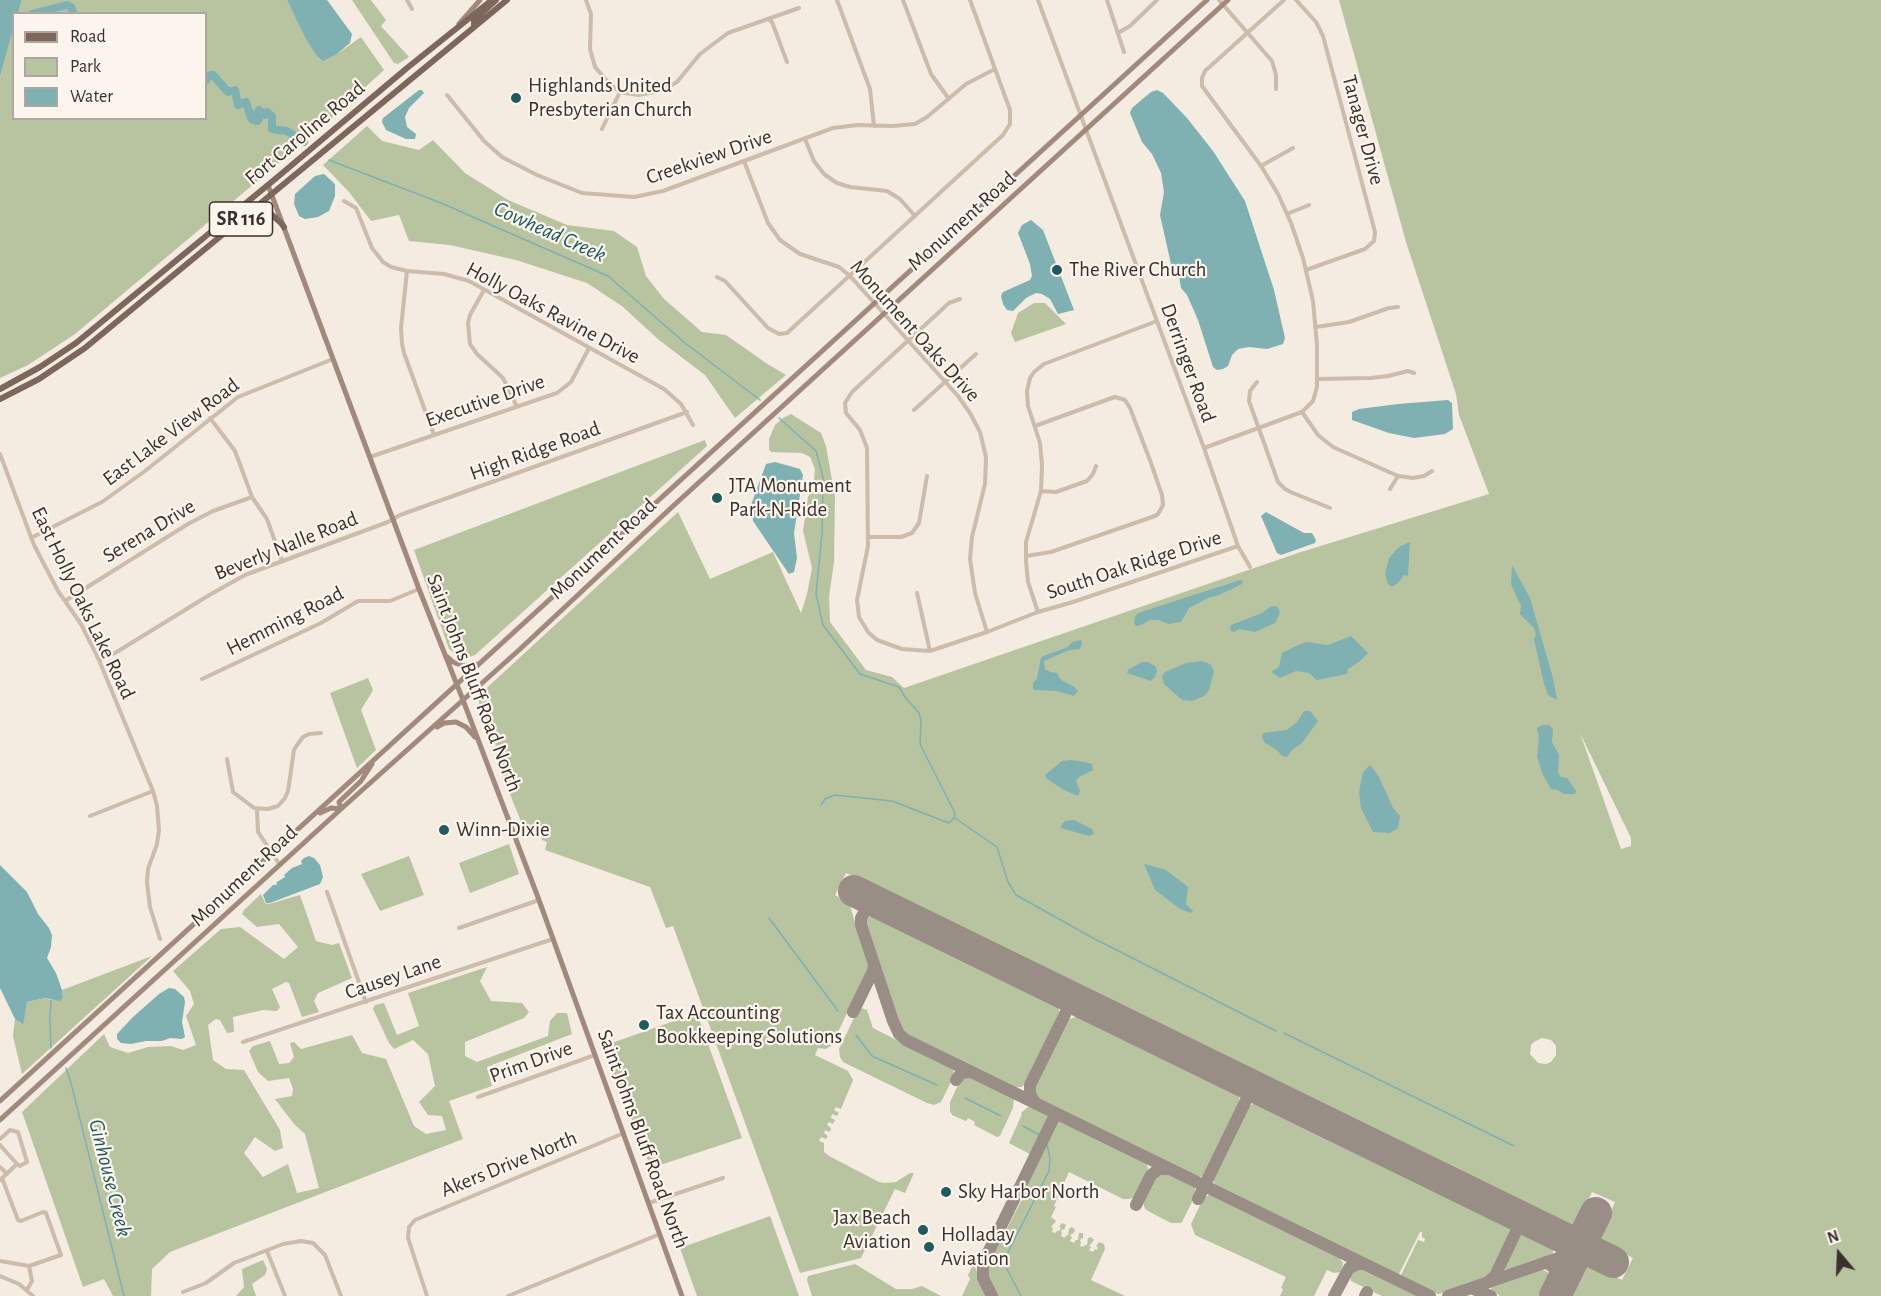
<!DOCTYPE html>
<html>
<head>
<meta charset="utf-8">
<style>
	body { margin:0 }
	#map { position:relative; width:1881px; height:1296px; overflow:hidden; background:#f4ebe1; font-family:"Alegreya Sans",sans-serif }
	canvas { display:block }
	.legend { position:absolute; left:12px; top:12px; width:195px; height:108px; box-sizing:border-box; background:#fbf5ee; border:2px solid #aea6a0; margin:0; padding:8px 10px; list-style:none; font-size:18px; color:#3b302b }
	.legend li { display:flex; align-items:center; gap:12px; height:30px }
	.legend b { width:30px; border:2px solid #aea6a0 }
	.north { position:absolute; left:1809px; top:1224px; width:60px; height:60px; -webkit-text-stroke:4px #fbf5ee; paint-order:stroke; rotate:341deg; font-size:16px; font-weight:700; line-height:24px; text-align:center; color:#3b302b }
	.north::after { content:''; display:block; margin:auto; width:21px; height:27px; background:#3b302b; clip-path:polygon(50% 0,100% 100%,50% 72%,0 100%) }
</style>
</head>
<body>
<div id="map">
<canvas width="1881" height="1296"></canvas>
<ul class="legend">
<li><b style="height:8px;background:#7d675c"></b>Road</li>
<li><b style="height:16px;background:#b8c4a0"></b>Park</li>
<li><b style="height:16px;background:#7fb0b2"></b>Water</li>
</ul>
<div class="north">N</div>
</div>
<script>
const g = document.querySelector('canvas').getContext('2d');
g.lineJoin = 'round';
function fillPath(path, color) {
  g.fillStyle = color;
  g.fill(path, 'evenodd');
}
function shape(rows) {
  const path = new Path2D();
  for (const r of rows) {
    path.moveTo(r[0], r[1]);
    for (let i = 2; i < r.length; i += 2) path.lineTo(r[i], r[i + 1]);
  }
  return path;
}
function strokePath(path, color, width, dash) {
  g.strokeStyle = color;
  g.lineWidth = width;
  g.lineCap = dash ? 'butt' : 'round';
  g.setLineDash(dash || []);
  g.stroke(path);
}
function write(font, color, halo, rows, align = 'center') {
  g.font = font + ' "Alegreya Sans",sans-serif';
  g.lineWidth = 4.5;
  g.setLineDash([]);
  g.textBaseline = 'middle';
  g.strokeStyle = halo;
  g.fillStyle = color;
  for (const [text, x, y, turn = 0] of rows) {
    g.save();
    g.translate(x, y);
    g.rotate((+turn || 0) * Math.PI / 180);
    g.textAlign = isNaN(turn) ? turn : align;
    if (halo) g.strokeText(text, 0, 0);
    g.fillText(text, 0, 0);
    g.restore();
  }
}
const green = shape([
	[22,0,287,0,316,55,337,54,361,37,384,70,324,125,75,334,28,365,0,378,0,77,13,30,14,118,206,118,206,14,18,13],
	[352,0,371,0,386,20,381,26,409,57,398,64,394,63],
	[1339,0,1881,0,1881,1296,1570,1296,1584,1267,1590,1265,1622,1280,1633,1258,1601,1241,1600,1237,1615,1202,1592,1192,1576,1224,1571,1226,846,873,835,895,849,903,869,966,832,1045,826,1049,818,1048,815,1055,848,1071,853,1080,841,1109,836,1107,834,1110,839,1113,837,1116,832,1114,831,1118,835,1120,833,1124,829,1122,827,1125,831,1128,830,1132,825,1130,824,1133,828,1136,826,1139,821,1137,819,1141,824,1143,824,1152,829,1156,879,1182,884,1183,896,1182,910,1173,914,1173,905,1193,895,1189,861,1258,800,1273,673,926,666,928,650,887,545,850,547,842,542,840,541,830,526,834,506,784,502,761,479,703,479,695,678,512,710,579,773,552,801,613,807,594,812,568,803,531,808,497,813,489,815,469,810,457,802,453,771,452,769,449,769,439,775,425,783,418,791,414,821,433,826,446,835,497,834,562,829,597,830,622,866,670,892,677,904,688,1301,552,1489,494,1459,415,1456,394,1406,242],
	[1580,733,1631,838,1631,846,1621,849],
	[1542,1038,1551,1040,1556,1046,1556,1055,1551,1062,1546,1064,1538,1063,1530,1054,1531,1045,1534,1042],
	[367,126,382,141,419,150,433,140,465,173,508,200,567,225,614,231,637,247,646,276,664,299,702,332,726,335,766,363,786,375,735,418,705,375,659,340,623,307,587,283,516,260,450,245,409,241,399,215,371,221,349,192,323,165],
	[1034,303,1045,303,1066,324,1015,342,1011,333,1018,313],
	[705,440,707,446,475,655,463,659,449,649,414,550],
	[368,678,373,690,361,710,376,750,357,768,330,693],
	[509,844,519,874,470,893,459,863],
	[409,856,424,895,380,911,361,874],
	[261,894,265,903,269,904,300,895,316,941,332,945,339,943,352,978,318,993,314,1001,319,1012,302,1017,289,983,286,982,272,989,280,1007,277,1011,263,1010,233,1017,234,1032,227,1033,220,1020,216,1019,208,1025,213,1060,226,1069,244,1070,280,1130,283,1148,275,1151,255,1137,244,1153,263,1177,288,1164,297,1193,319,1188,305,1134,294,1124,275,1099,292,1096,293,1089,289,1078,268,1081,258,1072,249,1051,253,1046,270,1041,279,1064,289,1063,294,1057,290,1043,294,1042,301,1049,352,1035,362,1053,386,1059,414,1126,426,1134,446,1130,442,1116,428,1115,419,1102,435,1086,428,1054,413,1040,394,1049,389,1043,373,1009,375,1005,384,1003,397,1035,419,1026,408,993,487,967,480,981,491,1001,522,1003,529,1012,524,1018,465,1042,465,1056,477,1062,548,1036,550,1021,557,1013,567,1013,572,1034,487,1067,492,1086,449,1101,463,1139,170,1252,152,1269,151,1296,113,1296,104,1279,83,1287,22,1112,104,1034,110,1047,128,1053,148,1047,171,1046,183,1050,196,1045,186,1016,194,1004,190,991,173,971,221,929,240,927,284,959,298,947,279,924,257,927,242,914,244,910],
	[872,915,1058,1005,1060,1015,1029,1078,1022,1087,1013,1087,1003,1083,908,1037,903,1032,864,924,867,918],
	[152,956,22,1074,13,1036,15,1019,22,1025,27,1002,45,998,51,1000,63,997,62,990],
	[861,1008,867,1010,873,1028,953,1069,954,1074,952,1080,941,1102,934,1105,927,1103,843,1062,840,1057,839,1049,858,1010],
	[697,1013,742,1138,651,1168,603,1046],
	[1079,1016,1238,1093,1240,1102,1240,1107,1207,1173,1204,1176,1196,1177,1192,1176,1041,1102,1036,1098,1034,1087,1057,1038,1069,1019],
	[967,1076,971,1076,1012,1096,1014,1098,1013,1108,1000,1136,997,1137,974,1125,975,1122,968,1118,966,1121,952,1115,950,1111,950,1102,960,1081],
	[1257,1102,1511,1226,1511,1234,1491,1275,1439,1294,1431,1292,1400,1277,1418,1240,1424,1242,1425,1239,1422,1237,1422,1232,1420,1232,1398,1276,1218,1188,1214,1183,1213,1176,1245,1111,1249,1106],
	[1028,1107,1034,1107,1146,1163,1148,1168,1147,1173,1136,1196,1130,1199,1123,1199,1069,1172,1057,1199,1054,1206,1056,1207,1051,1217,1056,1221,1051,1227,1053,1228,1052,1232,1055,1233,1057,1231,1059,1231,1061,1228,1059,1227,1062,1223,1066,1225,1064,1230,1062,1229,1061,1232,1062,1233,1061,1236,1065,1238,1066,1235,1068,1236,1069,1229,1072,1227,1075,1230,1073,1234,1072,1233,1070,1236,1072,1237,1070,1241,1074,1243,1076,1240,1078,1240,1079,1233,1083,1233,1083,1239,1081,1238,1080,1241,1081,1242,1080,1246,1083,1247,1085,1245,1087,1245,1088,1238,1091,1237,1094,1240,1089,1246,1091,1247,1089,1250,1093,1252,1095,1249,1097,1250,1098,1247,1096,1246,1099,1242,1104,1244,1105,1249,1091,1280,1125,1296,997,1296,983,1270,981,1258,990,1240,999,1244,1021,1201,1022,1201,1023,1199,1022,1198,1023,1195,1021,1194,1039,1159,1009,1143,1022,1114,1021,1113],
	[1165,1171,1192,1184,1195,1187,1195,1196,1182,1222,1180,1223,1171,1223,1150,1212,1145,1209,1143,1202,1155,1176,1159,1173],
	[1210,1194,1214,1194,1338,1256,1343,1263,1341,1272,1334,1273,1327,1270,1314,1296,1280,1296,1283,1289,1281,1288,1286,1277,1195,1235,1191,1224,1203,1199],
	[770,1216,799,1296,697,1296,680,1248],
	[1525,1233,1553,1247,1553,1254,1508,1270,1505,1269,1504,1265,1518,1237],
	[263,1260,267,1269,265,1275,252,1284,256,1296,236,1296,244,1287,242,1269],
	[974,1263,978,1275,988,1296,962,1296,970,1279,968,1275],
	[855,1264,896,1289,912,1289,922,1286,941,1296,812,1296,807,1280,808,1276],
	[1356,1268,1365,1269,1419,1296,1382,1296,1351,1281,1350,1274],
	[1542,1270,1548,1272,1550,1277,1541,1296,1500,1296,1491,1289,1492,1287]
]);
const water = shape([
	[0,0,22,0,18,13,14,14,13,30,0,77],
	[287,0,327,0,352,34,350,43,337,54,323,61,316,55,305,37],
	[419,90,422,90,424,93,409,108,405,117,407,127,416,134,415,139,406,139,386,130,382,122,383,118],
	[1157,90,1163,93,1187,118,1213,151,1245,201,1274,290,1285,338,1283,344,1267,349,1249,347,1238,349,1232,355,1228,366,1223,369,1217,370,1213,367,1198,320,1187,295,1181,288,1179,276,1171,264,1160,215,1164,192,1161,173,1152,154,1142,142,1130,113,1132,108,1151,92],
	[324,174,335,184,335,196,329,211,318,217,305,219,299,216,294,204,295,194,315,176],
	[1031,220,1043,230,1074,310,1058,314,1050,299,1042,294,1036,293,1026,298,1013,311,1007,310,1003,304,1001,296,1003,292,1030,280,1032,276,1030,264,1018,233,1022,225],
	[1448,400,1452,403,1453,429,1445,434,1414,438,1389,433,1352,420,1352,412,1359,409,1398,404],
	[775,462,800,469,803,475,794,533,797,558,794,572,789,574,753,521,751,505,766,464],
	[1266,512,1304,533,1312,533,1316,540,1315,543,1281,555,1277,553,1261,516],
	[1410,542,1408,576,1404,575,1398,583,1392,587,1388,584,1385,574,1389,558,1399,547],
	[1512,565,1530,598,1553,678,1557,700,1548,695,1544,684,1534,639,1536,635,1534,628,1520,614,1521,606,1511,584],
	[1240,580,1243,581,1242,584,1219,595,1208,598,1189,608,1181,622,1169,624,1158,620,1150,620,1141,625,1136,626,1134,623,1135,617,1138,613],
	[1272,606,1278,607,1280,613,1275,623,1255,632,1239,629,1234,632,1230,630,1231,625,1262,613],
	[1351,636,1368,653,1360,661,1348,669,1347,674,1317,680,1309,673,1296,671,1280,678,1271,672,1279,667,1282,653,1294,647,1306,642,1328,645],
	[1081,640,1082,643,1080,649,1069,650,1044,661,1045,669,1050,672,1057,673,1061,680,1073,686,1078,691,1074,696,1057,691,1034,690,1033,687,1033,683,1037,679,1041,657,1068,647,1072,642],
	[1202,661,1210,664,1214,671,1209,690,1204,696,1192,701,1182,700,1164,684,1162,676,1165,672,1186,663],
	[1142,662,1148,662,1155,666,1157,671,1155,677,1151,681,1127,673,1128,670],
	[1304,711,1310,711,1318,721,1302,743,1292,750,1287,757,1282,756,1278,751,1265,743,1262,738,1263,733,1287,730,1297,722],
	[1542,725,1549,725,1553,729,1552,742,1559,755,1558,773,1561,777,1567,778,1576,791,1575,794,1564,794,1558,790,1551,789,1543,775,1537,757,1539,738,1537,728],
	[1071,760,1085,762,1092,764,1093,770,1079,777,1076,781,1080,791,1078,796,1064,790,1047,779,1045,775,1062,761],
	[1370,765,1379,777,1393,808,1400,816,1398,828,1390,833,1373,832,1361,808,1359,792,1363,772],
	[1074,820,1092,829,1094,834,1089,836,1061,828,1062,824,1065,821],
	[309,856,314,858,320,865,323,877,320,884,270,903,266,903,263,895,273,885,276,885,277,882,285,877,284,875,292,868,302,864,301,861,304,858],
	[1144,864,1166,870,1188,887,1186,904,1193,911,1191,913,1180,909,1155,890],
	[0,865,27,892,38,914,49,928,52,935,51,947,47,958,56,973,62,990,63,997,60,1001,45,998,27,1002,23,1025,15,1019,0,988],
	[169,988,175,989,184,997,185,1002,182,1022,185,1037,182,1039,170,1038,162,1041,146,1041,131,1044,121,1043,117,1039,117,1034,133,1017,159,994]
]);
const stream = shape([
	[329,160,441,203,608,276,685,343,760,400],
	[779,418,816,451,823,478,822,533,816,594,823,625,860,674,899,687,905,697,919,713,921,721,920,744,955,813,954,818,949,823,892,801,835,795,825,799,821,805],
	[955,818,997,847,1008,882,1016,895,1093,938,1276,1031],
	[769,918,838,1011],
	[1284,1033,1514,1146],
	[856,1035,872,1056,937,1085],
	[51,1048,50,1017,51,1000],
	[66,1068,71,1083,124,1296],
	[965,1098,1001,1116],
	[1023,1126,1039,1135],
	[1021,1296,1006,1267,1004,1260,1049,1171,1050,1159,1047,1144]
]);
const river = shape([
	[32,14,67,5,71,7,74,14],
	[206,80,210,75,213,75,228,92,235,90,238,105,246,102,251,118,253,120,257,121,259,119,257,113,259,110,265,115,267,112,272,116,272,129,287,131,304,142]
]);
const taxiway = shape([
	[883,905,865,911,861,918,861,925,893,1021,899,1034,906,1040,1430,1296],
	[853,1012,873,971,874,965],
	[956,1080,961,1073,972,1072],
	[1036,1104,1030,1094,1030,1085,1073,998],
	[1198,1199,1253,1086],
	[1136,1205,1151,1175,1159,1169,1168,1169],
	[1546,1262,1554,1268,1563,1281],
	[1488,1282,1495,1276,1523,1217],
	[1471,1288,1491,1296],
	[992,1296,983,1278,983,1263,1056,1113],
	[1334,1296,1349,1268,1358,1264,1365,1264],
	[1365,1296,1367,1292],
	[1448,1296,1559,1258,1571,1241]
]);
const runway = shape([
	[854,891,1613,1262],
	[1555,1296,1596,1213]
]);
const street = shape([
	[407,0,412,9],
	[586,0,591,14,590,49,595,67,609,83,620,92,639,95,663,90,677,82,700,54,728,33,799,8],
	[837,0,870,89,874,126],
	[903,0,931,74,949,99],
	[1038,0,1204,448,1238,546,1250,567],
	[1107,0,1124,52],
	[1219,0,1272,61,1276,75,1276,89],
	[1296,0,1316,22,1323,36,1375,232,1374,241,1365,249,1306,270],
	[768,19,772,22,787,62],
	[1118,33,1130,26,1157,0],
	[447,95,484,141,502,157,537,175,582,193,634,197,663,191,833,128,858,125,892,126,915,124,927,117,966,84,995,69],
	[602,129,620,92],
	[805,139,814,161,824,174,831,179,837,183,850,187,887,191,900,199,915,216],
	[744,161,768,223,780,240,800,254,839,267,850,276,958,396,970,413,980,432,986,457,985,484,972,537,970,559,975,593,987,632],
	[1261,166,1293,148],
	[344,201,356,208,372,248,383,262,391,267,407,271,444,274,469,281,664,389,681,404,693,425],
	[1287,214,1309,205],
	[407,271,401,328,402,344,404,353,434,435],
	[717,277,725,281,768,328,779,334,787,333,1003,135,1010,124,1010,110,970,0],
	[484,290,470,315,468,323,470,344,477,354,503,378,517,407],
	[960,299,949,303,852,392,845,403,846,413,860,430,867,448,868,546,857,600,859,617,868,632,877,640,902,649,930,651,987,632,1038,612,1073,602,1238,546],
	[1316,327,1349,322,1389,308,1398,307],
	[1318,379,1371,378,1388,376,1408,371,1414,373],
	[1257,382,1250,391,1249,401,1278,482,1285,489,1293,493,1330,508],
	[914,410,976,354],
	[1302,412,1318,435,1333,447,1398,476,1413,478,1424,476,1432,471],
	[210,418,235,451,252,497,267,519,282,561],
	[1204,448,1302,412,1313,401,1317,387,1317,345,1313,301,1303,258,1291,223,1278,194,1261,166,1202,86,1202,78,1205,71,1284,0],
	[0,454,34,545,58,591,81,624,99,660,153,791,157,806,159,830,157,844,148,869,147,882,150,907,160,939],
	[370,457,557,393,571,382,589,348],
	[1390,489,1398,476],
	[1041,491,1056,492,1087,481,1093,474,1096,466],
	[868,537,901,537,912,533,919,523,927,476],
	[31,538,102,502,145,471,238,397,333,359],
	[1026,556,1051,552,1155,516,1158,514,1163,505,1162,495,1151,463,1130,408,1125,400,1115,397,1109,399,1035,426],
	[917,593,930,651],
	[65,601,188,524,213,511,252,497],
	[1038,612,1028,582,1026,561,1026,542,1041,491,1042,465,1040,443,1028,406,1027,391,1030,378,1034,372,1044,364,1157,321],
	[99,660,115,653,211,594,245,575,388,522,400,515,687,412],
	[202,679,321,623,358,601,390,601,419,589],
	[227,759,233,792,254,808,268,809,278,806,285,798,288,791,294,750,297,745,303,737,309,734,321,733],
	[257,810,258,832,280,865],
	[90,816,153,791],
	[327,892,366,1002],
	[459,928,539,900],
	[243,1042,553,939],
	[478,1097,595,1055],
	[0,1139,10,1130,18,1132,27,1162,20,1166,17,1164,0,1145],
	[0,1167,7,1174],
	[0,1180,17,1164],
	[649,1203,723,1178],
	[267,1251,285,1296],
	[0,1261,29,1266,61,1255,46,1213,43,1212,21,1221,18,1220,2,1178],
	[0,1276,19,1284,33,1296],
	[27,1290,32,1281,29,1266],
	[183,1292,206,1283,234,1263,283,1244,301,1241,313,1243,325,1255,341,1296],
	[427,1296,408,1238,409,1227,415,1220,624,1133],
	[508,1296,660,1234]
]);
const secondary = shape([
	[459,24,480,0],
	[268,185,419,589,463,700,539,900,682,1296],
	[446,656,453,662,463,666,476,664],
	[437,727,444,723,456,722,466,727,475,737],
	[341,809,339,802,361,781,372,764],
	[320,813,331,808,341,809],
	[0,1101,1207,0],
	[0,1120,341,809,519,650,672,507,1228,0]
]);
const primary = shape([
	[474,27,474,20,496,0],
	[248,215,260,212,271,214,281,223,284,227],
	[0,389,40,367,76,343,274,180,407,68,492,0],
	[0,399,39,379,85,348,507,0]
]);
const markers = [
	[516,98,6,"#1f5a5e"],
	[1057,270,6,"#1f5a5e"],
	[717,498,6,"#1f5a5e"],
	[444,830,6,"#1f5a5e"],
	[644,1025,6,"#1f5a5e"],
	[946,1192,6,"#1f5a5e"],
	[923,1230,6,"#1f5a5e"],
	[929,1247,6,"#1f5a5e"]
];
const shields = [
	[241,219,63]
];
const shieldNames = [
	["SR 116",241,219]
];
const poiNames = [
	["Highlands United",528,86],
	["Presbyterian Church",528,110],
	["The River Church",1069,270],
	["JTA Monument",729,486],
	["Park-N-Ride",729,510],
	["Winn-Dixie",456,830],
	["Tax Accounting",656,1013],
	["Bookkeeping Solutions",656,1037],
	["Sky Harbor North",958,1192],
	["Jax Beach",911,1218,"right"],
	["Aviation",911,1242,"right"],
	["Holladay",941,1235],
	["Aviation",941,1259]
];
const streetNames = [
	["Tanager Drive",1363,130,75],
	["Fort Caroline Road",305,133,-40],
	["Creekview Drive",709,157,-19],
	["Monument Road",962,221,-42],
	["Holly Oaks Ravine Drive",553,313,28],
	["Monument Oaks Drive",915,331,48],
	["Derringer Road",1188,363,70],
	["Executive Drive",485,401,-19],
	["East Lake View Road",171,432,-37],
	["High Ridge Road",535,451,-20],
	["Serena Drive",149,531,-31],
	["Beverly Nalle Road",286,546,-22],
	["Monument Road",603,549,-43],
	["South Oak Ridge Drive",1134,565,-18],
	["East Holly Oaks Lake Road",83,603,64],
	["Hemming Road",285,621,-27],
	["Saint Johns Bluff Road North",474,683,69],
	["Monument Road",244,876,-43],
	["Causey Lane",393,977,-19],
	["Prim Drive",531,1062,-20],
	["Saint Johns Bluff Road North",643,1139,70],
	["Akers Drive North",509,1164,-22]
];
const waterNames = [
	["Cowhead Creek",550,232,24],
	["Ginhouse Creek",110,1178,76]
];
fillPath(green, '#b8c4a0');
fillPath(water, '#7fb0b2');
strokePath(stream, '#7fb0b2', 1.5);
strokePath(river, '#7fb0b2', 8);
strokePath(taxiway, '#988e86', 12);
strokePath(runway, '#988e86', 32);
strokePath(street, '#cdbbac', 4);
strokePath(secondary, '#a18a7d', 5);
strokePath(primary, '#7d675c', 6);
for (const [x, y, r, color] of markers) {
  const dot = new Path2D();
  dot.arc(x, y, r, 0, 2 * Math.PI);
  g.fillStyle = color;
  g.fill(dot);
  strokePath(dot, '#fbf5ee', 2);
}
for (const [x, y, w] of shields) {
  const box = new Path2D();
  box.roundRect(x - w / 2, y - 17, w, 34, 4.5);
  g.fillStyle = '#fbf5ee';
  g.fill(box);
  strokePath(box, '#3b302b', 1.5);
}
write('bold 20px', '#3b302b', null, shieldNames);
write('21px', '#3b302b', '#fbf5ee', poiNames, 'left');
write('21px', '#3b302b', '#fbf5ee', streetNames);
write('italic 22px', '#1f5a5e', '#fbf5ee', waterNames);
</script>
</body>
</html>
